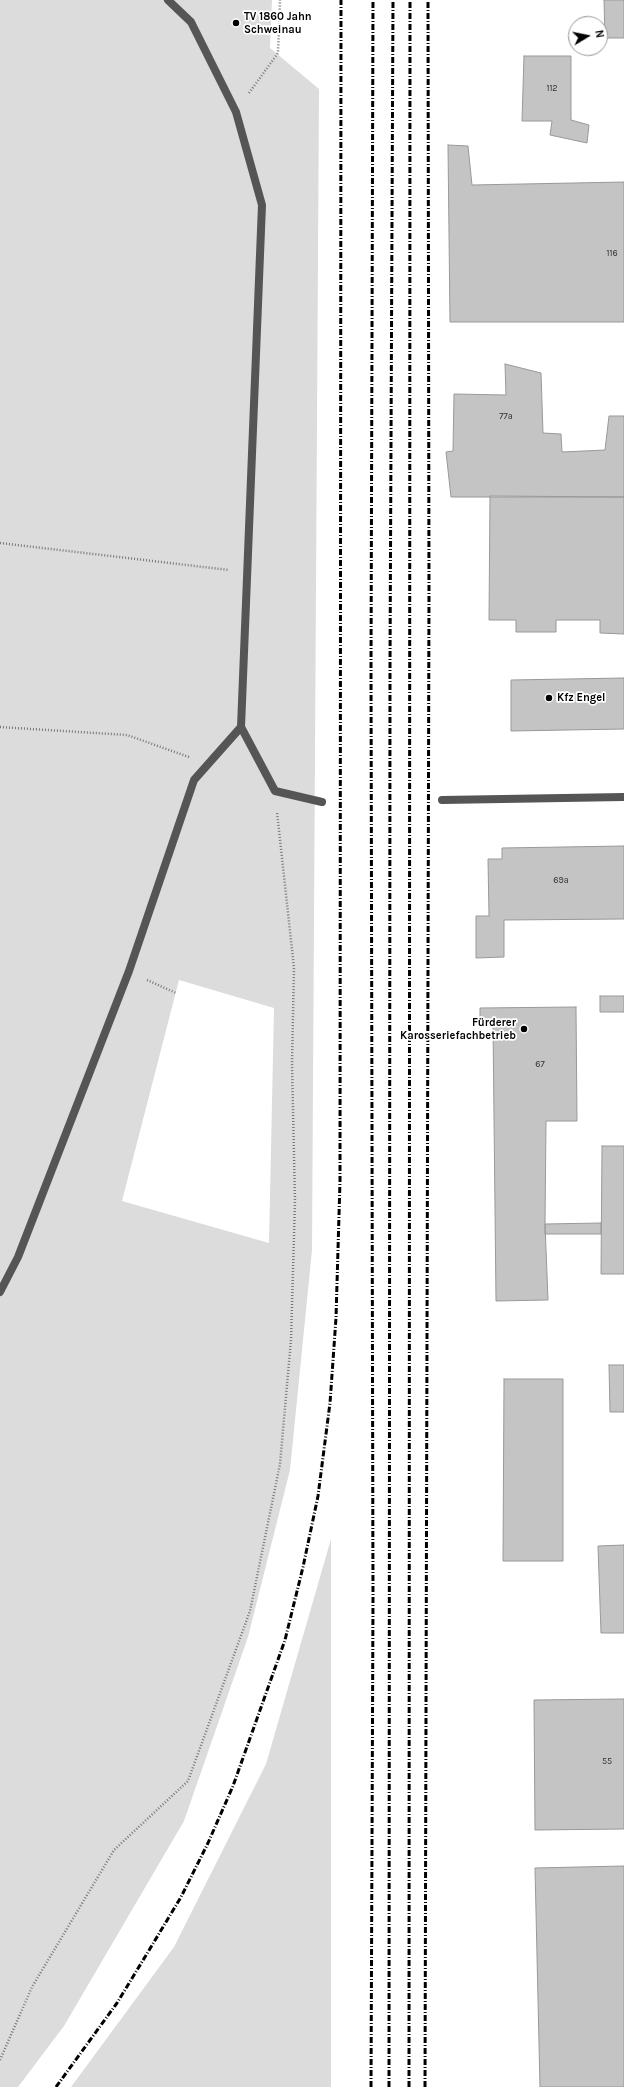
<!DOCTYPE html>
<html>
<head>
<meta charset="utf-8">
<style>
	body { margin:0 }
	#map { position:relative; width:624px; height:2087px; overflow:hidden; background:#fff; font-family:Karla,sans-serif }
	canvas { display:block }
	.north { position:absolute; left:568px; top:16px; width:40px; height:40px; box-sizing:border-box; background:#fff; border:1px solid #999; border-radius:50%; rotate:80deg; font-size:11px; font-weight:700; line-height:16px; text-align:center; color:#000 }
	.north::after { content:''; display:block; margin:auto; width:14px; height:18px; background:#000; clip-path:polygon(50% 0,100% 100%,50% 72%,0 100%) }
</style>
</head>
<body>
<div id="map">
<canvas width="624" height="2087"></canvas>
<div class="north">N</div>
</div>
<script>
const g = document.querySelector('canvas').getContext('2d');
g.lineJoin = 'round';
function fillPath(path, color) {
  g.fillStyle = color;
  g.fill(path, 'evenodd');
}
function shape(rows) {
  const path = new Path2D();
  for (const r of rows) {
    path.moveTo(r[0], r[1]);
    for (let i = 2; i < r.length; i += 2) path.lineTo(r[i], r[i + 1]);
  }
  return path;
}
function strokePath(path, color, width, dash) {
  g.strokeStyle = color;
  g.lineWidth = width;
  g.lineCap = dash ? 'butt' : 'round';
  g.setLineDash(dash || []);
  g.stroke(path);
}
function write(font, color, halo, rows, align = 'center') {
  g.font = font + ' Karla,sans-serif';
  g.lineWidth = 3.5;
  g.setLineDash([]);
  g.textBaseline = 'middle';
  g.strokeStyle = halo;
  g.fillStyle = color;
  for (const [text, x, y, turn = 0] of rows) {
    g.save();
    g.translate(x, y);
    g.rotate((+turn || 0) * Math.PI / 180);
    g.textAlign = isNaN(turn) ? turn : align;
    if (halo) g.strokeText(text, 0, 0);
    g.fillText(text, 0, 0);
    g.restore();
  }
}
const green = shape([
	[0,0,272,0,270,48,319,89,312,1250,290,1470,248,1637,184,1821,64,2026,18,2087,0,2087],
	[179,980,274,1008,269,1243,122,1201],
	[331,1539,331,2087,71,2087,174,1947,266,1764]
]);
const building = shape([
	[604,0,624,0,624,38,605,38,604,0],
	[524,56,571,56,571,120,589,125,587,143,550,135,552,121,522,121,524,56],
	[448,145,468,146,472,185,624,182,624,322,450,322,448,145],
	[505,364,541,373,543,433,561,434,562,452,605,450,609,416,624,416,624,497,451,497,446,452,453,451,454,394,506,395,505,364],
	[490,496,624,497,624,634,600,633,600,620,556,620,556,632,516,632,516,620,489,620,490,496],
	[624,678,624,729,511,731,511,680,624,678],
	[624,846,624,919,504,920,504,957,476,958,476,916,489,916,488,859,502,859,502,848,624,846],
	[600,996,624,996,624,1012,600,1012,600,996],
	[576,1007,577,1121,546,1121,545,1224,548,1300,496,1301,493,1025,480,1025,480,1008,576,1007],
	[602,1146,624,1146,624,1274,601,1274,602,1146],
	[601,1223,601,1234,545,1234,545,1224,601,1223],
	[609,1365,624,1365,624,1412,610,1412,609,1365],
	[504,1379,563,1379,563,1561,503,1561,504,1379],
	[624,1545,624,1633,601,1633,598,1546,624,1545],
	[624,1699,624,1829,535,1830,534,1700,624,1699],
	[624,1866,624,2087,540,2087,535,1868,624,1866]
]);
const path = shape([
	[249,93,278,53,280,0],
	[0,543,229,570],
	[0,727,127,735,189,757],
	[147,980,176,993],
	[0,2060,32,1987,114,1850,188,1781,250,1611,280,1464,291,1340,295,1201,292,1064,294,968,277,812]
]);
const lane = shape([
	[168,0,191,22,236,112,262,205,241,727,275,791,322,802],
	[442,800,624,797],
	[0,1292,18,1257,129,971,194,780,241,727]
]);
const rail = shape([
	[56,2087,117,2003,148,1952,181,1897,208,1843,233,1786,285,1640,303,1567,318,1496,330,1403,336,1318,340,1181,341,0],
	[371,2087,373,1599,371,667,373,0],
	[389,2087,390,666,393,0],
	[409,2087,410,0],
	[425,2087,429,592,428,0]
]);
const markers = [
	[236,23,4,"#000"],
	[549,698,4,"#000"],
	[524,1029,4,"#000"]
];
const numberNames = [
	["112",552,88],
	["116",612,253],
	["77a",506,416],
	["69a",561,880],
	["67",540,1064],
	["55",607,1761]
];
const poiNames = [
	["TV 1860 Jahn",244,17],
	["Schweinau",244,30],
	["Kfz Engel",557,698],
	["Fürderer",516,1023,"right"],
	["Karosseriefachbetrieb",516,1036,"right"]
];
fillPath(green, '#dcdcdc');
fillPath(building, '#c4c4c4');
strokePath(building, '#999', 1);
strokePath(path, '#777', 2.5, [1, 2]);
strokePath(lane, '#555', 8);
strokePath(rail, '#000', 3, [6, 2, 1, 2]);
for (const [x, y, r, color] of markers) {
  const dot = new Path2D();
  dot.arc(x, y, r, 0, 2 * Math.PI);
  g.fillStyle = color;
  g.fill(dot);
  strokePath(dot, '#fff', 1.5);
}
write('9px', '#313131', null, numberNames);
write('bold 11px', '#000', '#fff', poiNames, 'left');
</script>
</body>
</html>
